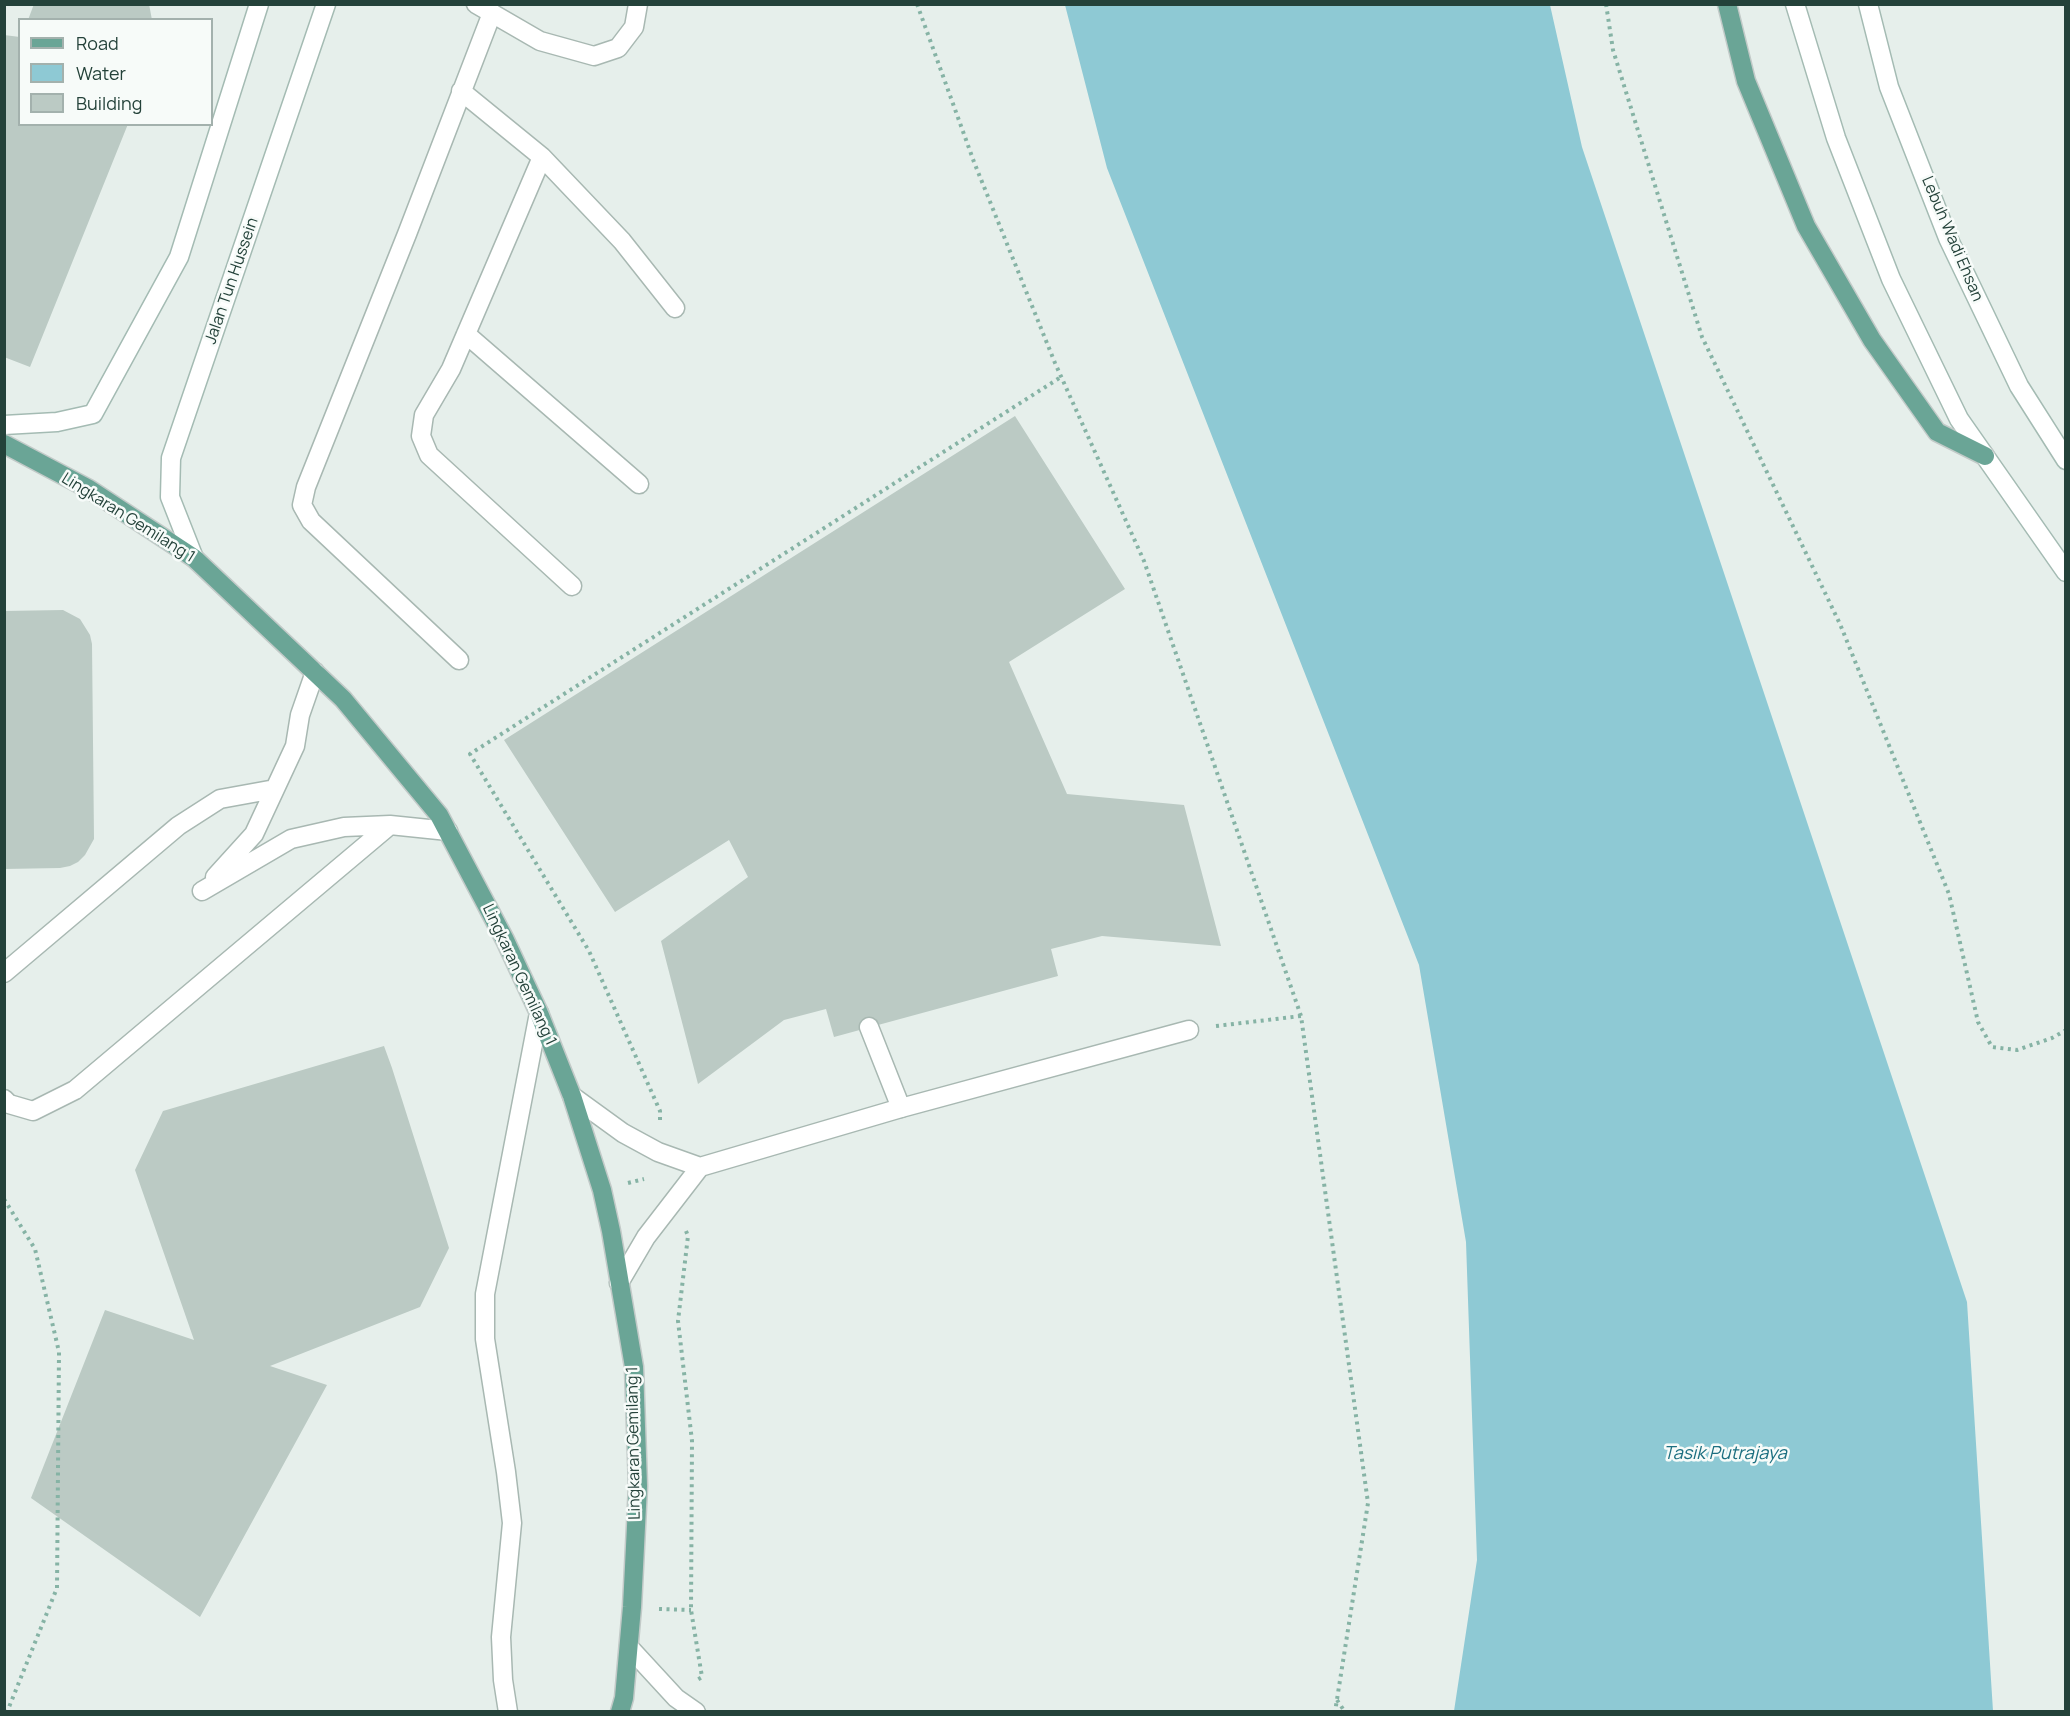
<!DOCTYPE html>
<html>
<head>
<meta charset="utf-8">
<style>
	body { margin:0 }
	#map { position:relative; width:2070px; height:1716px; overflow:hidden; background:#e6efeb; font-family:Manrope,sans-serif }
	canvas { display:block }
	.frame { position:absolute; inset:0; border:6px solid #24423a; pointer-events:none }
	.legend { position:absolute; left:18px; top:18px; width:195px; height:108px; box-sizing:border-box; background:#f7fbf9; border:2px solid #a3b1ad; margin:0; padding:8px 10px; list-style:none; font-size:18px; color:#24423a }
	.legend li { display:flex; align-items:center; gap:12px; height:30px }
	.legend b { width:30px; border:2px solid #a3b1ad }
</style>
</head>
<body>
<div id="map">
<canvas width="2070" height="1716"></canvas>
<div class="frame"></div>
<ul class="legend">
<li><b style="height:8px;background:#6aa596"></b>Road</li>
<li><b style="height:16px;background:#8ec9d4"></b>Water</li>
<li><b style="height:16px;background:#bbcac4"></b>Building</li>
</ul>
</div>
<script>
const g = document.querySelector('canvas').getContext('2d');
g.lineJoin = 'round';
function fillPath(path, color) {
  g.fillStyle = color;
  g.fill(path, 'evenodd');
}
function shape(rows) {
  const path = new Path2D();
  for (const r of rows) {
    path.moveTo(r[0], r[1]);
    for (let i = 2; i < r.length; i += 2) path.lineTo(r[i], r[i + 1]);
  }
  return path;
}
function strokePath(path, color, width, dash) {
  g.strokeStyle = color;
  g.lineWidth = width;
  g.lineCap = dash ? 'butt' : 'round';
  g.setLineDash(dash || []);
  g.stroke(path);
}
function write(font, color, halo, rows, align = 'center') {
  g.font = font + ' Manrope,sans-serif';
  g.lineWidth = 5;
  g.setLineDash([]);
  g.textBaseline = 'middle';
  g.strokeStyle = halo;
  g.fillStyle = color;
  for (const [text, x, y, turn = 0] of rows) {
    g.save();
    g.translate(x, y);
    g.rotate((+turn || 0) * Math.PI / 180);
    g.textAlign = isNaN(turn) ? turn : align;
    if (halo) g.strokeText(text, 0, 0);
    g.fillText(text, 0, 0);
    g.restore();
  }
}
const water = shape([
	[1065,5,1550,5,1582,147,1967,1302,1993,1711,1454,1711,1477,1560,1466,1242,1419,965,1107,168]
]);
const building = shape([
	[34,4,149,4,152,20,28,20],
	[4,35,20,37,20,124,128,124,30,367,4,357],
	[1015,416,1125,589,1009,662,1067,794,1184,805,1221,946,1102,936,1051,949,1058,976,834,1037,826,1009,784,1020,698,1084,661,941,748,877,729,840,615,912,504,740],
	[63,610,80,619,90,635,92,644,94,839,85,855,78,862,70,866,60,868,4,869,4,611],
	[384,1046,392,1068,449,1248,420,1307,270,1366,327,1385,200,1617,31,1498,105,1310,194,1340,135,1170,163,1111]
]);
const path = shape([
	[917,4,974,162,1055,363,1144,561,1301,1016,1368,1503,1335,1712],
	[1606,4,1613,50,1702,337,1840,624,1949,894,1978,1022,1992,1047,2017,1050,2052,1038,2066,1030],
	[1216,1026,1301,1016],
	[660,1120,660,1111,589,951,470,754,1061,377],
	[628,1183,644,1179],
	[4,1199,35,1249,59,1352,57,1588,7,1712],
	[686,1231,688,1236,678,1321,692,1441,691,1610,702,1677,697,1680],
	[659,1609,691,1610],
	[1337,1700,1345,1712]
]);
const lane = shape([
	[476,4,540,41,594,56,618,48,634,27,638,4],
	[461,91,542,157,451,369,424,415,421,436,429,455,572,586],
	[542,157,622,241,675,308],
	[466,334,639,484],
	[459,660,311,521,302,505,306,487,407,234,492,13],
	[215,877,254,834,295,746,300,715,315,672],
	[202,891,291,839,344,827,390,825,448,831],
	[4,973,178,826,220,799,275,789],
	[869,1027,901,1108],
	[4,1099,9,1104,33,1111,75,1090,390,825],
	[629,1647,676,1698,696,1712],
	[508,1712,503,1680,501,1637,512,1523,506,1472,485,1339,485,1294,539,1013]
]);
const street = shape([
	[572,1096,623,1133,658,1152,700,1167,901,1108,1189,1030],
	[619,1283,646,1237,700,1167]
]);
const secondary = shape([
	[1795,4,1836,138,1891,279,1959,419,2066,572],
	[1868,4,1889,87,1948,238,2019,386,2066,460],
	[4,425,57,422,93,414,179,257,259,4],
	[194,558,170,497,171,458,326,4]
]);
const primary = shape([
	[1727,4,1746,81,1806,226,1872,340,1937,432,1985,456],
	[4,444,89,489,194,558,343,699,439,815,505,940,539,1013,572,1096,602,1190,611,1231,634,1367,638,1486,632,1607,624,1698,620,1712]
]);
const streetNames = [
	["Lebuh Wadi Ehsan",1952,239,67],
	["Jalan Tun Hussein",232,281,-71],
	["Lingkaran Gemilang 1",128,518,32],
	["Lingkaran Gemilang 1",519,975,65],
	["Lingkaran Gemilang 1",634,1443,-91]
];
const waterNames = [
	["Tasik Putrajaya",1725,1454]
];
fillPath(water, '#8ec9d4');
fillPath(building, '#bbcac4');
strokePath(lane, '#a8b8b2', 21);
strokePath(street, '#a8b8b2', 21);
strokePath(secondary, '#a4bbb3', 21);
strokePath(primary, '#c2cac8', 21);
strokePath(path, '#86b3a5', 4, [3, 4.5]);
strokePath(lane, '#fff', 18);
strokePath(street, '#fff', 18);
strokePath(secondary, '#fff', 18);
strokePath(primary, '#6aa596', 18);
write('16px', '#24423a', '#f7fbf9', streetNames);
write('italic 18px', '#1c6f80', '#f7fbf9', waterNames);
</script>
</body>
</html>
